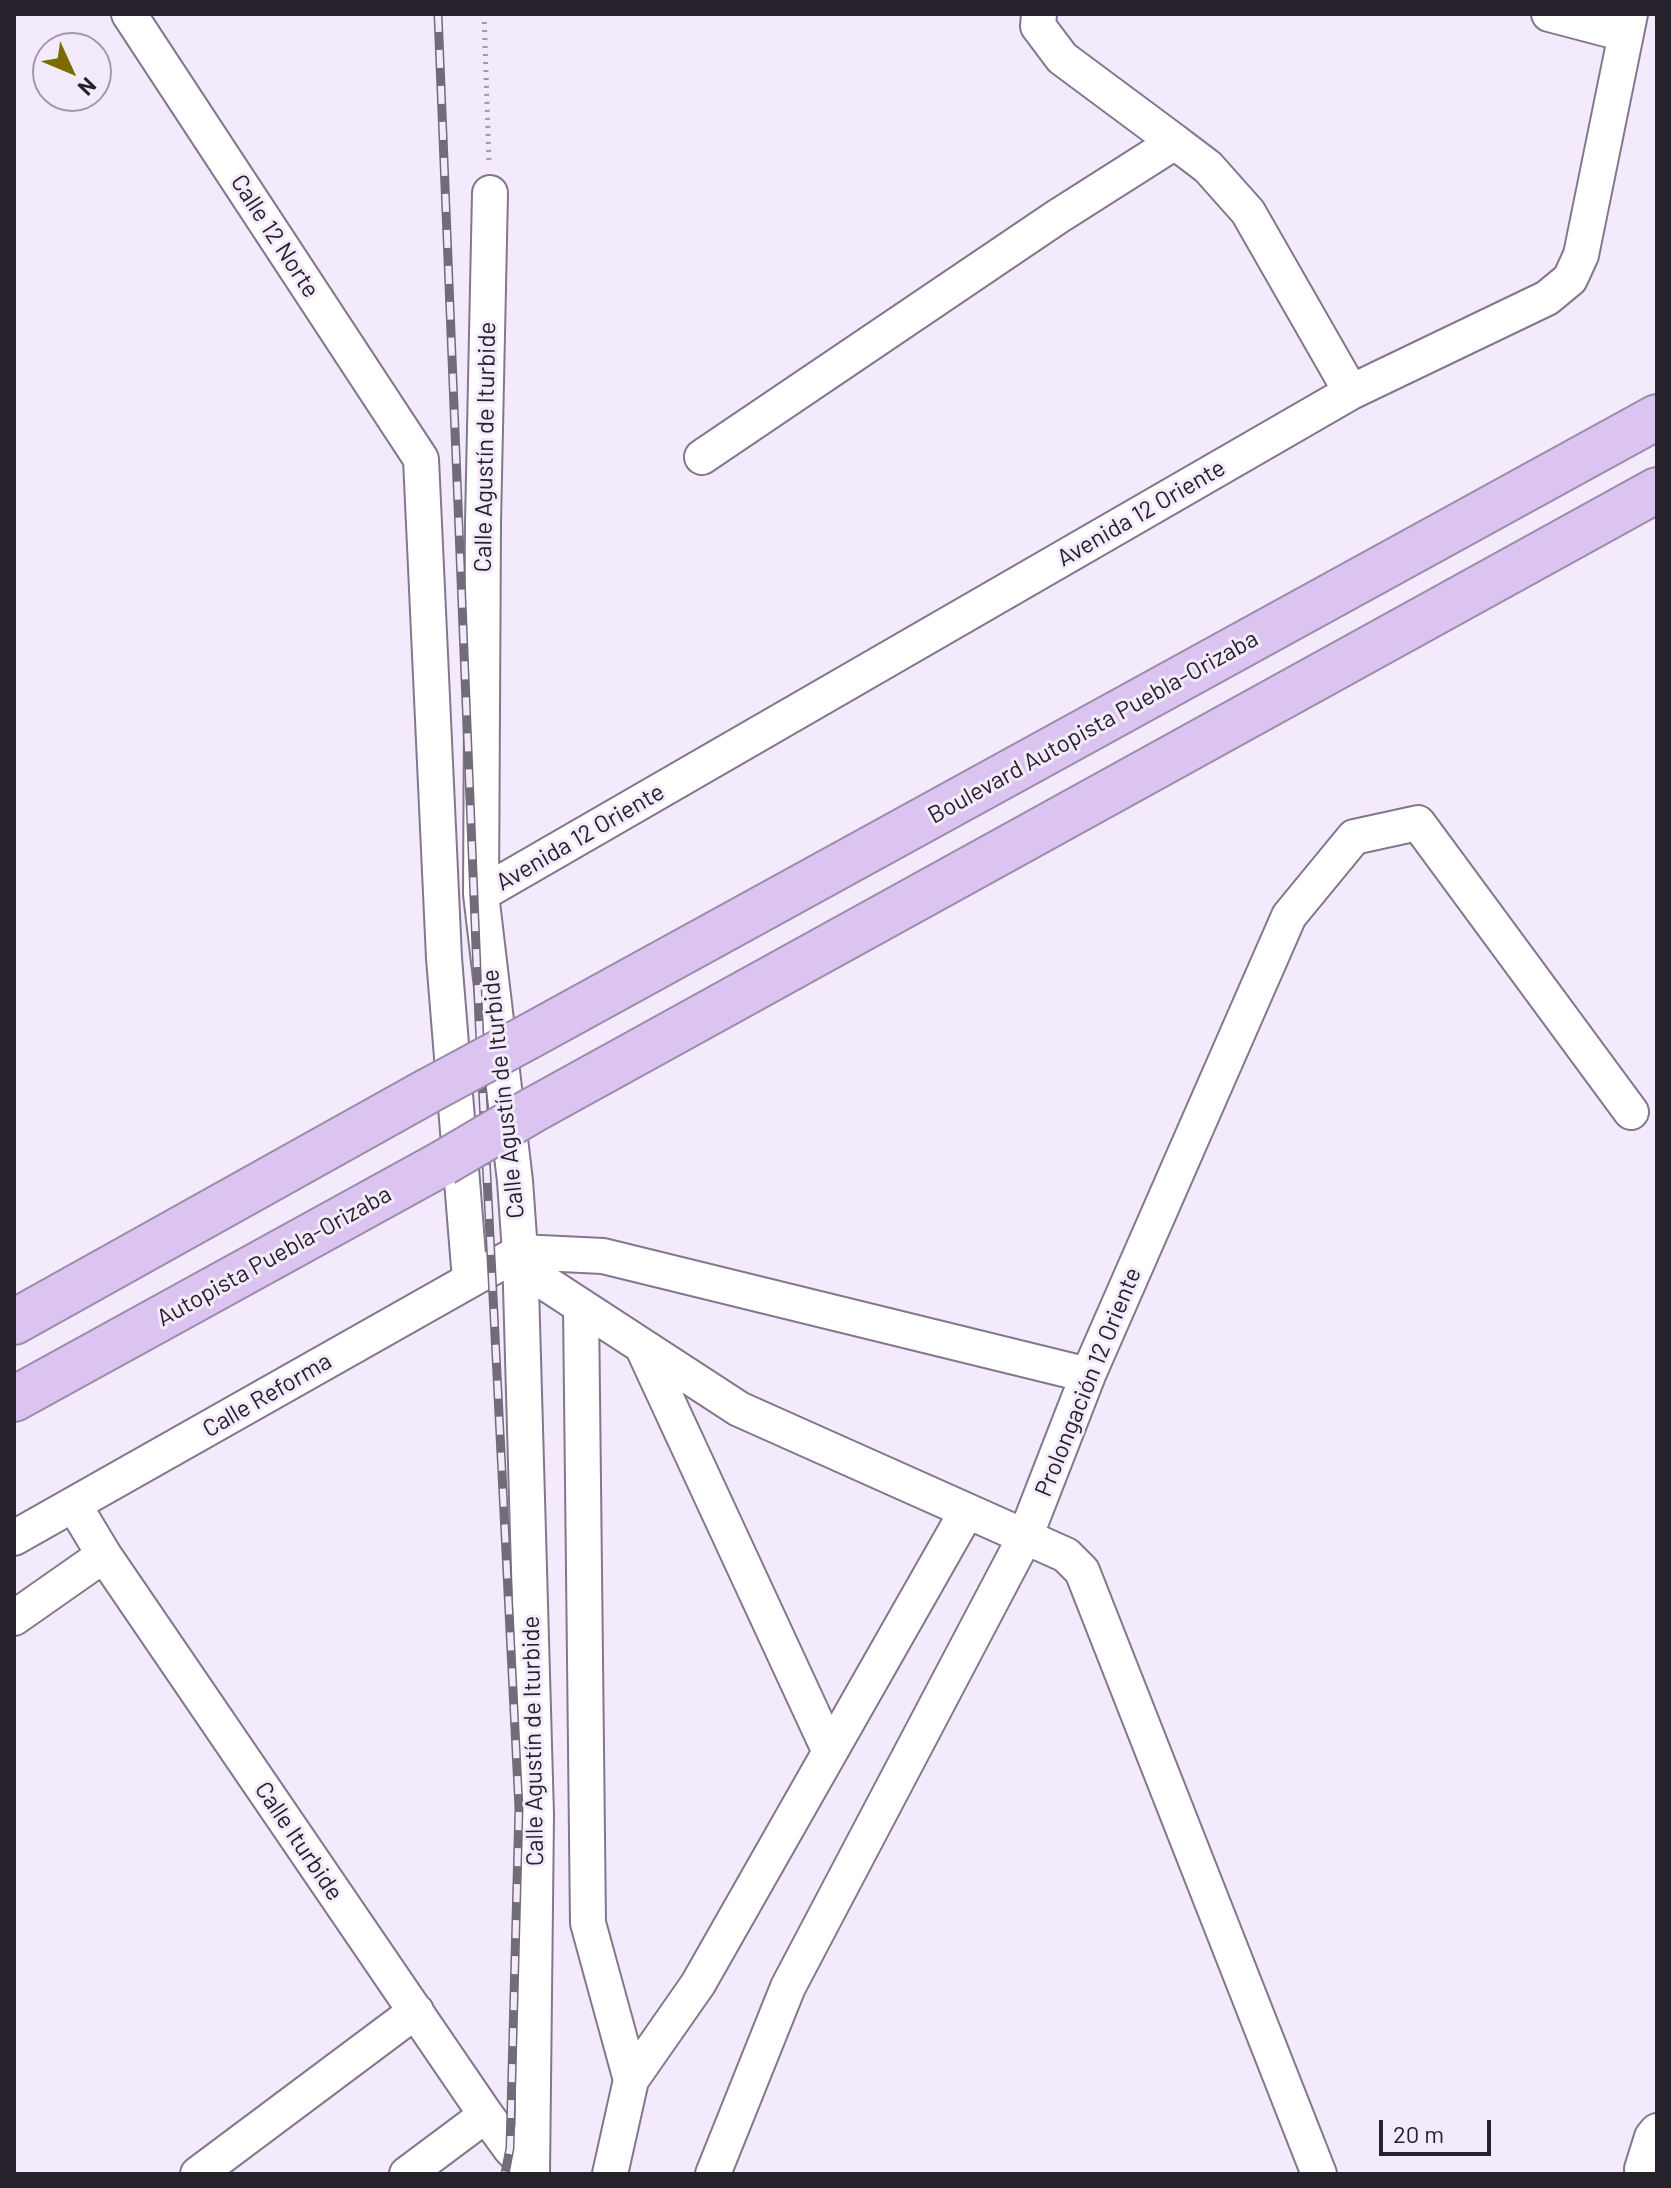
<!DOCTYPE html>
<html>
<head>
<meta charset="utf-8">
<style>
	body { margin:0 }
	#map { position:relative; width:1671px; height:2188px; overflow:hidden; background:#f3ebfb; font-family:Barlow,sans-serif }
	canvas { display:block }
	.frame { position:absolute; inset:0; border:16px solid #26212b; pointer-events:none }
	.north { position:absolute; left:32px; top:32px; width:80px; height:80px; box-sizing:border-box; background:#f3ebfb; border:2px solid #a19aa8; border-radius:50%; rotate:134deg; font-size:22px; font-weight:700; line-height:32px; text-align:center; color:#26212b }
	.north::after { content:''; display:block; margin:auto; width:28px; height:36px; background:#7b6b03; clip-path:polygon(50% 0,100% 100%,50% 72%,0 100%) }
	.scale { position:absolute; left:1379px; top:2120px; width:112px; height:36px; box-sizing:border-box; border:4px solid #26212b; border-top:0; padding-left:10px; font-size:24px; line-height:28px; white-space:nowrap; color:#26212b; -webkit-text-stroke:6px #f3ebfb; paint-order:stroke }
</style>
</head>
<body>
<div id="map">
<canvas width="1671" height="2188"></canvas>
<div class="frame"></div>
<div class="north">N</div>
<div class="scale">20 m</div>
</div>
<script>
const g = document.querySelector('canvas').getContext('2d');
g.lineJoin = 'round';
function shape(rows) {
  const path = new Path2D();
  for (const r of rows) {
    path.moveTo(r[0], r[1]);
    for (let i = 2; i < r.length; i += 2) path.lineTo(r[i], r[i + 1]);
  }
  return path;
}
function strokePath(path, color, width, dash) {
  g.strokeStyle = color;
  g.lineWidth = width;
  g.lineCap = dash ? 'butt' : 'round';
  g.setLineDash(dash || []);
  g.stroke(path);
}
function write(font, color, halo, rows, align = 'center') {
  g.font = font + ' Barlow,sans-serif';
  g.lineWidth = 6;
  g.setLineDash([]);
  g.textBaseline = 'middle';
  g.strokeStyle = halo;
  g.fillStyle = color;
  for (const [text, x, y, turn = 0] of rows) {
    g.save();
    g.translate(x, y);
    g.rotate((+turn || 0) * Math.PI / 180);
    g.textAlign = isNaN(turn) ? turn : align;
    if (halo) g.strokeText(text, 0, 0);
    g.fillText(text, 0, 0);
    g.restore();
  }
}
const path = shape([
	[484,14,489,161]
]);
const street = shape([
	[129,14,421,459,444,958,470,1280],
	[1039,14,1038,26,1062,58,1175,142],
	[1549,14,1625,34],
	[490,193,483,523,481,894,515,1181,520,1252,536,1815,532,2174],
	[702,457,1057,217,1175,142,1208,167,1248,212,1351,392],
	[481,894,1351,392,1547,298,1570,279,1581,255,1630,14],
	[521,1267,739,1409,1066,1555,1082,1571,1319,2174],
	[581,1306,588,1923,631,2080],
	[642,1346,830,1752],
	[74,1505,104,1555,486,2115,510,2148,532,2171],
	[14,1538,520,1252,603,1256,1088,1375],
	[14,1618,104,1555],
	[198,2174,416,2011],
	[407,2174,486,2115],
	[610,2174,631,2080,698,1984,967,1511],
	[713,2174,788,1987,1025,1537,1088,1375,1289,916,1354,837,1418,823,1631,1112],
	[1644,2174,1642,2169,1652,2137,1657,2131]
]);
const highway = shape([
	[528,1037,1657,417],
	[533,1110,1657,490],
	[14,1322,428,1091],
	[14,1399,443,1163]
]);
const rail = shape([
	[438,14,479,1020,519,1808,510,2148,505,2174]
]);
const highwayBridge = shape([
	[428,1091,528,1037],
	[443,1163,533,1110]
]);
const streetNames = [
	["Calle 12 Norte",275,236,57],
	["Calle Agustín de Iturbide",485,447,-89],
	["Avenida 12 Oriente",1141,513,-30],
	["Boulevard Autopista Puebla-Orizaba",1093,727,-29],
	["Avenida 12 Oriente",580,837,-30],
	["Calle Agustín de Iturbide",503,1094,-96],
	["Autopista Puebla-Orizaba",274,1256,-29],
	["Prolongación 12 Oriente",1088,1382,-68],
	["Calle Reforma",267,1395,-30],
	["Calle Agustín de Iturbide",533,1741,-91],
	["Calle Iturbide",299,1841,56]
];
strokePath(street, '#83778f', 38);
strokePath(highway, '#9c8cab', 48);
strokePath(path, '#9f98a5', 5, [2, 6]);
strokePath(street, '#fff', 34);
strokePath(highway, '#dbc5f0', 44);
strokePath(rail, '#726c78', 9);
strokePath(rail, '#f3ebfb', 6, [18]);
strokePath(highwayBridge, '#9c8cab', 48, []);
strokePath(highwayBridge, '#dbc5f0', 44);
write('24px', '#26212b', '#f3ebfb', streetNames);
</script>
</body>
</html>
